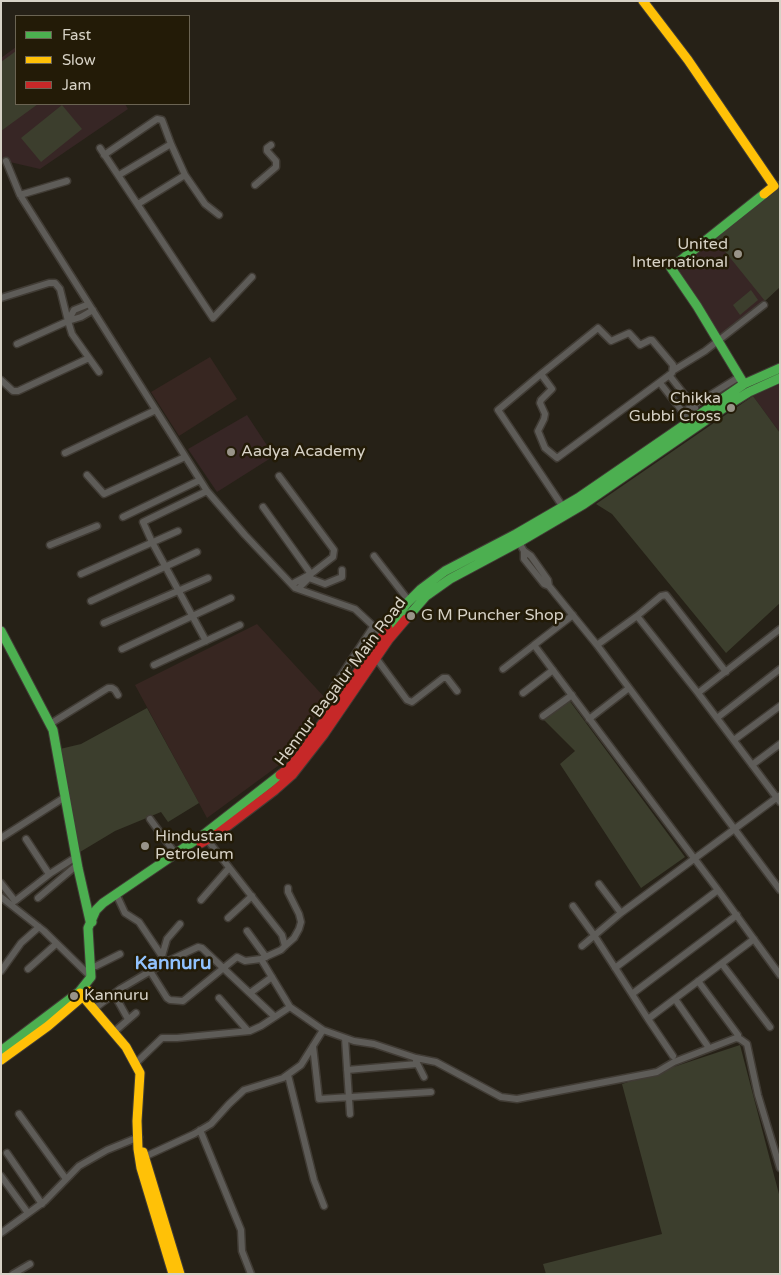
<!DOCTYPE html>
<html>
<head>
<meta charset="utf-8">
<style>
	body { margin:0 }
	#map { position:relative; width:781px; height:1275px; overflow:hidden; background:#262117; font-family:"Varela Round",sans-serif }
	canvas { display:block }
	.frame { position:absolute; inset:0; border:2px solid #d7d2c6; pointer-events:none }
	.legend { position:absolute; left:15px; top:15px; width:175px; height:90px; box-sizing:border-box; background:#231b07; border:1px solid #6b6453; margin:0; padding:6px 9px; list-style:none; font-size:15px; color:#d7d2c6 }
	.legend li { display:flex; align-items:center; gap:10px; height:25px }
	.legend b { width:25px; border:1px solid #6b6453 }
</style>
</head>
<body>
<div id="map">
<canvas width="781" height="1275"></canvas>
<div class="frame"></div>
<ul class="legend">
<li><b style="height:6px;background:#4caf50"></b>Fast</li>
<li><b style="height:6px;background:#ffc107"></b>Slow</li>
<li><b style="height:6px;background:#c62828"></b>Jam</li>
</ul>
</div>
<script>
const g = document.querySelector('canvas').getContext('2d');
g.lineJoin = 'round';
function fillPath(path, color) {
  g.fillStyle = color;
  g.fill(path, 'evenodd');
}
function shape(rows) {
  const path = new Path2D();
  for (const r of rows) {
    path.moveTo(r[0], r[1]);
    for (let i = 2; i < r.length; i += 2) path.lineTo(r[i], r[i + 1]);
  }
  return path;
}
function strokePath(path, color, width, dash) {
  g.strokeStyle = color;
  g.lineWidth = width;
  g.lineCap = dash ? 'butt' : 'round';
  g.setLineDash(dash || []);
  g.stroke(path);
}
function write(font, color, halo, rows, align = 'center') {
  g.font = font + ' "Varela Round",sans-serif';
  g.lineWidth = 5;
  g.setLineDash([]);
  g.textBaseline = 'middle';
  g.strokeStyle = halo;
  g.fillStyle = color;
  for (const [text, x, y, turn = 0] of rows) {
    g.save();
    g.translate(x, y);
    g.rotate((+turn || 0) * Math.PI / 180);
    g.textAlign = isNaN(turn) ? turn : align;
    if (halo) g.strokeText(text, 0, 0);
    g.fillText(text, 0, 0);
    g.restore();
  }
}
const industrial = shape([
	[210,357,237,399,179,436,151,392],
	[257,624,327,700,282,763,207,818,135,685]
]);
const education = shape([
	[16,47,16,104,125,104,128,109,40,169,1,160,1,58],
	[780,180,780,287,722,338,676,270,778,188,775,183],
	[780,384,780,433,753,396],
	[247,415,274,456,217,492,188,449]
]);
const green = shape([
	[16,51,16,104,38,104,1,131,1,62],
	[62,105,82,129,41,162,21,138],
	[780,180,780,287,765,301,715,239,778,188,775,183],
	[751,290,758,300,740,315,733,305],
	[753,396,780,433,780,603,726,653,612,514,596,504],
	[569,700,685,857,641,888,560,764,575,751,543,719],
	[147,708,199,803,168,822,161,812,115,831,80,852,60,749,81,744],
	[740,1045,780,1198,780,1274,546,1274,543,1264,662,1234,622,1084]
]);
const street = shape([
	[100,148,213,318,252,277],
	[104,155,157,119,162,120,171,144],
	[6,161,20,195,207,491,245,535,295,588,355,609,384,636],
	[119,175,171,144,185,175,205,204,219,215],
	[255,185,276,167,276,161,267,151,267,148,271,145],
	[20,195,67,181],
	[138,204,185,175],
	[1,298,49,283,55,283,60,289,68,321,74,310,89,304],
	[68,321,72,334,99,372],
	[17,344,68,321,81,317,93,310],
	[674,370,705,351,764,305],
	[541,374,552,389,541,400,540,403,545,414,544,419,538,431,545,448,557,458,672,373,673,365,652,340,650,340,640,345,629,333,611,341,598,328,541,374,498,410,563,507],
	[669,375,695,408],
	[1,380,13,391,18,391,89,358],
	[660,383,690,421],
	[683,412,739,377],
	[65,453,156,410],
	[87,475,104,494,185,457],
	[263,507,311,574,333,557,334,550,279,476],
	[123,517,200,480],
	[518,541,524,551,531,556,548,580,549,586,544,584,524,559,524,551],
	[50,545,97,526],
	[374,556,409,601],
	[81,574,178,531],
	[309,578,325,584,342,577,342,570],
	[292,584,311,574,309,578,298,589],
	[549,586,597,645,780,890],
	[91,601,197,552],
	[573,615,534,645,718,890,780,975],
	[637,616,661,596,666,595,726,672],
	[104,623,208,578],
	[206,641,152,542,143,522,207,491],
	[597,645,637,616,698,693,780,802],
	[122,649,231,598],
	[376,658,407,700,412,702,443,678,447,678,457,691],
	[154,665,240,625],
	[503,669,534,645],
	[333,688,373,627],
	[523,693,553,670],
	[698,693,780,629],
	[543,716,572,695],
	[717,718,780,669],
	[589,719,629,688],
	[50,724,108,688,112,688,115,690,118,695],
	[734,740,780,706],
	[752,765,780,744],
	[150,819,175,853],
	[1,838,65,797],
	[206,838,282,935,285,946,281,950,261,959,290,1007,323,1030],
	[26,839,49,874],
	[1,883,15,901,51,873,76,857],
	[599,884,621,913],
	[1,897,44,931,91,977],
	[38,898,77,865],
	[118,898,125,913,139,922,166,962],
	[201,900,229,868],
	[573,906,594,935,648,1019,673,1056],
	[228,918,252,896],
	[247,931,266,957],
	[285,946,294,938,299,929,301,922,299,914,288,892,288,888],
	[582,946,621,913,779,796],
	[162,956,167,939,180,924],
	[722,964,770,1027],
	[96,966,120,954],
	[615,968,718,890],
	[28,969,56,944],
	[1,971,21,943,39,927],
	[150,971,167,998,170,1000,183,1001,237,957,245,961,261,959],
	[698,981,738,1035],
	[250,993,272,977],
	[114,994,128,1019],
	[632,994,737,915],
	[219,998,248,1031],
	[675,999,707,1045],
	[94,1009,120,989,166,962,198,947,202,948,275,1017],
	[648,1019,754,939],
	[114,1032,136,1013],
	[345,1038,350,1114],
	[313,1046,319,1099,431,1092],
	[416,1061,424,1077],
	[136,1063,162,1038,177,1038,250,1031,261,1026,290,1007],
	[347,1070,417,1064],
	[288,1075,314,1180,324,1206],
	[19,1114,66,1179],
	[200,1130,241,1230,242,1251,251,1274],
	[7,1153,42,1204],
	[144,1157,194,1134,211,1124,229,1104,244,1090,283,1078,301,1065,323,1030,354,1041,374,1044,416,1058,436,1062,501,1097,517,1099,657,1072,674,1062,736,1038,740,1039,747,1044,758,1095,780,1168],
	[1,1176,28,1213],
	[1,1233,45,1201,79,1166,107,1150,139,1137],
	[13,1274,30,1264]
]);
const fast = shape([
	[744,384,697,306,671,268,764,194],
	[406,619,426,596,450,579,521,541,584,504,728,405,749,392,780,378],
	[388,628,407,603,421,589,445,571,516,534,578,498,744,384,780,368],
	[1,631,53,730,78,868,90,921,92,922],
	[1,1051,79,992,91,977,88,928,96,910,103,903,203,835,280,775]
]);
const slow = shape([
	[643,1,688,60,774,186,764,194],
	[80,993,126,1047,140,1073,137,1121,138,1149,141,1168,173,1274],
	[1,1060,48,1026,89,991],
	[143,1152,180,1274]
]);
const jam = shape([
	[280,775,289,768,301,754,388,628],
	[201,843,217,834,275,790,292,775,324,734,389,639,406,619]
]);
const markers = [
	[738,254,5,"#999489"],
	[731,408,5,"#999489"],
	[231,452,5,"#999489"],
	[411,616,5,"#999489"],
	[145,846,5,"#999489"],
	[74,996,5,"#999489"]
];
const poiNames = [
	["United",728,245,"right"],
	["International",728,263,"right"],
	["Chikka",721,399,"right"],
	["Gubbi Cross",721,417,"right"],
	["Aadya Academy",241,452],
	["G M Puncher Shop",421,616],
	["Hindustan",155,837],
	["Petroleum",155,855],
	["Kannuru",84,996]
];
const streetNames = [
	["Hennur Bagalur Main Road",341,682,-53]
];
const quarterNames = [
	["Kannuru",173,964]
];
fillPath(industrial, '#372621');
fillPath(education, '#372625');
fillPath(green, '#3c3e2d');
strokePath(street, '#413c35', 9);
strokePath(fast, '#413c35', 11);
strokePath(slow, '#413c35', 11);
strokePath(jam, '#413c35', 11);
strokePath(street, '#5e5c58', 6);
strokePath(fast, '#4caf50', 9);
strokePath(slow, '#ffc107', 9);
strokePath(jam, '#c62828', 9);
for (const [x, y, r, color] of markers) {
  const dot = new Path2D();
  dot.arc(x, y, r, 0, 2 * Math.PI);
  g.fillStyle = color;
  g.fill(dot);
  strokePath(dot, '#231b07', 2);
}
write('16px', '#d7d2c6', '#231b07', poiNames, 'left');
write('16px', '#d7d2c6', '#231b07', streetNames);
write('bold 19px', '#91c2fe', '#231b07', quarterNames);
</script>
</body>
</html>
